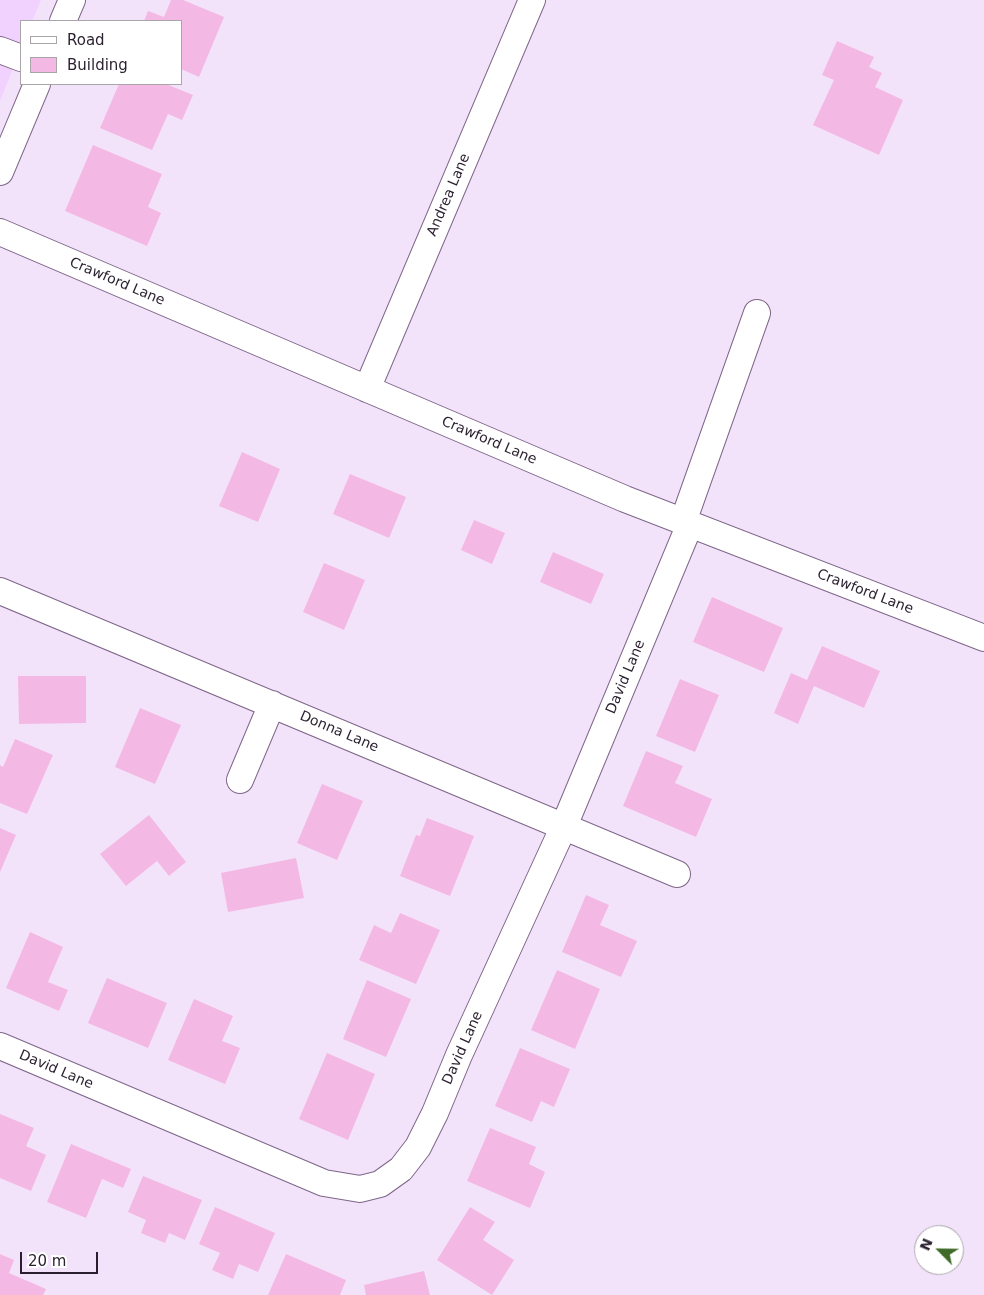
<!DOCTYPE html>
<html>
<head>
<meta charset="utf-8">
<style>
	body { margin:0 }
	#map { position:relative; width:984px; height:1295px; overflow:hidden; background:#f3e3fa; font-family:"DejaVu Sans",sans-serif }
	canvas { display:block }
	.legend { position:absolute; left:20px; top:20px; width:162px; height:65px; box-sizing:border-box; background:#fff; border:1px solid #a9a5ab; margin:0; padding:6px 9px; list-style:none; font-size:15px; color:#291f2e }
	.legend li { display:flex; align-items:center; gap:10px; height:25px }
	.legend b { width:25px; border:1px solid #a9a5ab }
	.north { position:absolute; left:914px; top:1225px; width:50px; height:50px; box-sizing:border-box; background:#fff; border:1px solid #a9a5ab; border-radius:50%; rotate:293deg; font-size:14px; font-weight:700; line-height:20px; text-align:center; color:#291f2e }
	.north::after { content:''; display:block; margin:auto; width:18px; height:22px; background:#3f6a28; clip-path:polygon(50% 0,100% 100%,50% 72%,0 100%) }
	.scale { position:absolute; left:20px; top:1252px; width:78px; height:22px; box-sizing:border-box; border:2px solid #291f2e; border-top:0; padding-left:6px; font-size:15px; line-height:18px; white-space:nowrap; color:#291f2e; -webkit-text-stroke:4px #fff; paint-order:stroke }
</style>
</head>
<body>
<div id="map">
<canvas width="984" height="1295"></canvas>
<ul class="legend">
<li><b style="height:6px;background:#fff"></b>Road</li>
<li><b style="height:14px;background:#f4b8e4"></b>Building</li>
</ul>
<div class="north">N</div>
<div class="scale">20 m</div>
</div>
<script>
const g = document.querySelector('canvas').getContext('2d');
g.lineJoin = 'round';
function fillPath(path, color) {
  g.fillStyle = color;
  g.fill(path, 'evenodd');
}
function shape(rows) {
  const path = new Path2D();
  for (const r of rows) {
    path.moveTo(r[0], r[1]);
    for (let i = 2; i < r.length; i += 2) path.lineTo(r[i], r[i + 1]);
  }
  return path;
}
function strokePath(path, color, width, dash) {
  g.strokeStyle = color;
  g.lineWidth = width;
  g.lineCap = dash ? 'butt' : 'round';
  g.setLineDash(dash || []);
  g.stroke(path);
}
function write(font, color, halo, rows, align = 'center') {
  g.font = font + ' "DejaVu Sans",sans-serif';
  g.lineWidth = 4;
  g.setLineDash([]);
  g.textBaseline = 'middle';
  g.strokeStyle = halo;
  g.fillStyle = color;
  for (const [text, x, y, turn = 0] of rows) {
    g.save();
    g.translate(x, y);
    g.rotate((+turn || 0) * Math.PI / 180);
    g.textAlign = isNaN(turn) ? turn : align;
    if (halo) g.strokeText(text, 0, 0);
    g.fillText(text, 0, 0);
    g.restore();
  }
}
const built = shape([
	[0,0,41,0,32,21,21,21,21,49,0,101]
]);
const building = shape([
	[171,0,183,0,224,17,199,77,181,69,181,21,144,21,148,11,164,17],
	[837,41,874,57,869,67,882,73,875,87,903,100,879,155,813,125,834,80,822,75],
	[119,84,166,84,193,95,182,120,168,114,152,150,100,128],
	[93,145,162,174,148,207,161,213,147,246,65,211],
	[242,452,280,469,258,522,219,506],
	[350,474,406,497,389,538,333,514],
	[474,520,505,533,492,564,461,550],
	[553,552,604,574,591,604,540,582],
	[324,563,365,580,344,630,303,612],
	[712,597,783,628,764,672,693,642],
	[822,646,880,671,864,708,814,686,798,724,774,713,791,673,807,680],
	[18,676,86,676,86,723,19,724],
	[680,679,719,695,695,752,656,736],
	[140,708,181,725,155,784,115,767],
	[15,739,53,755,27,814,0,803,0,765,3,767],
	[646,751,683,766,675,783,712,799,696,837,623,806],
	[322,784,363,801,337,860,297,843],
	[149,815,186,862,169,876,157,861,126,886,100,854],
	[427,818,474,836,450,896,400,876,416,835,420,836],
	[0,828,16,835,0,872],
	[296,858,304,898,228,912,221,873],
	[586,895,609,905,600,925,637,941,621,977,562,952],
	[400,913,440,930,416,984,359,960,374,925,391,933],
	[30,932,63,947,48,982,68,990,59,1011,6,988],
	[557,970,600,989,575,1049,531,1030],
	[107,978,167,1003,148,1048,88,1023],
	[367,980,411,999,386,1057,343,1039],
	[194,999,233,1016,222,1041,240,1048,225,1084,168,1060],
	[520,1048,570,1069,554,1107,541,1101,532,1122,495,1106],
	[327,1053,375,1074,348,1140,299,1119],
	[0,1114,34,1128,26,1146,46,1155,31,1191,0,1178],
	[490,1128,536,1147,529,1164,545,1172,530,1208,467,1181],
	[71,1144,131,1169,123,1188,102,1179,86,1218,47,1202],
	[143,1176,202,1200,185,1240,169,1233,165,1243,141,1233,146,1220,128,1212],
	[215,1207,275,1233,258,1272,239,1264,233,1279,212,1270,220,1253,199,1244],
	[470,1207,495,1222,483,1240,514,1260,492,1295,437,1260],
	[0,1254,14,1260,9,1273,46,1289,43,1295,0,1295],
	[286,1254,346,1280,340,1295,268,1295],
	[424,1271,430,1295,366,1295,364,1285]
]);
const minor = shape([
	[63,21,72,0],
	[0,50,21,58],
	[0,172,37,84],
	[0,232,625,499,984,638],
	[367,389,532,0],
	[683,522,757,313],
	[0,591,677,874],
	[240,780,272,704],
	[0,1046,324,1183,360,1189,380,1184,401,1169,418,1147,435,1113,459,1055,564,826,690,524]
]);
const streetNames = [
	["Andrea Lane",449,195,-67],
	["Crawford Lane",117,282,23],
	["Crawford Lane",489,441,23],
	["Crawford Lane",865,592,21],
	["David Lane",626,677,-67],
	["Donna Lane",339,732,23],
	["David Lane",463,1048,-66],
	["David Lane",56,1070,23]
];
fillPath(built, '#f1d1fe');
fillPath(building, '#f4b8e4');
strokePath(minor, '#7e6688', 28);
strokePath(minor, '#fff', 26);
write('14px', '#291f2e', '#fff', streetNames);
</script>
</body>
</html>
